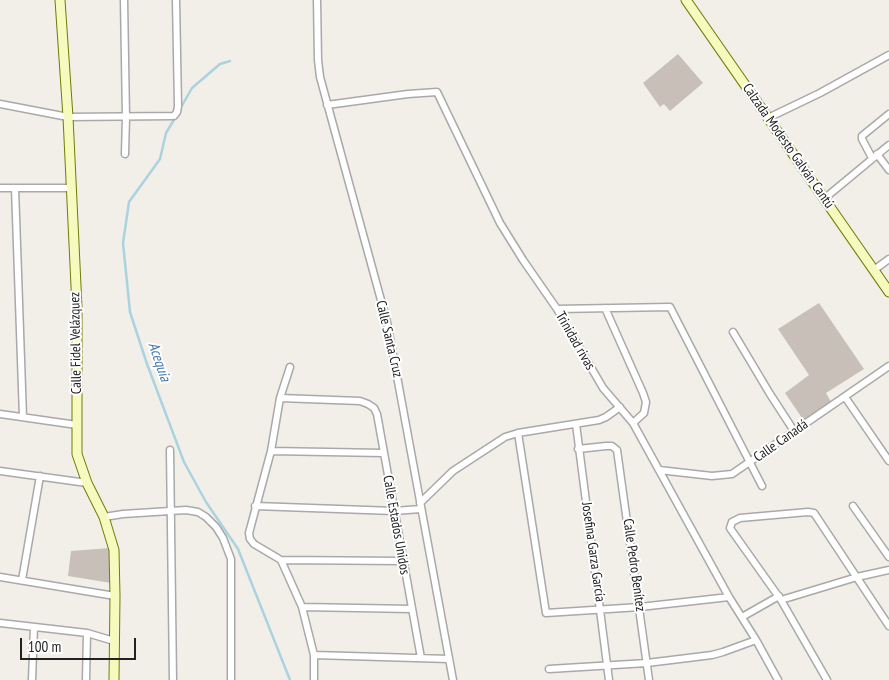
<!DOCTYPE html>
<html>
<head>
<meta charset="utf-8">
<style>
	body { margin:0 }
	#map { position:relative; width:889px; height:680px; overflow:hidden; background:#f2efe9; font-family:"PT Sans Narrow",sans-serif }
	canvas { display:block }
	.scale { position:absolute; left:20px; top:638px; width:116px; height:22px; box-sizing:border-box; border:2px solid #222; border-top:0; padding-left:6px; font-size:15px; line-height:18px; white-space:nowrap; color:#222; -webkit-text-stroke:4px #fff; paint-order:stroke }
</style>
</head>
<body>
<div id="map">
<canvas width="889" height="680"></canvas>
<div class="scale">100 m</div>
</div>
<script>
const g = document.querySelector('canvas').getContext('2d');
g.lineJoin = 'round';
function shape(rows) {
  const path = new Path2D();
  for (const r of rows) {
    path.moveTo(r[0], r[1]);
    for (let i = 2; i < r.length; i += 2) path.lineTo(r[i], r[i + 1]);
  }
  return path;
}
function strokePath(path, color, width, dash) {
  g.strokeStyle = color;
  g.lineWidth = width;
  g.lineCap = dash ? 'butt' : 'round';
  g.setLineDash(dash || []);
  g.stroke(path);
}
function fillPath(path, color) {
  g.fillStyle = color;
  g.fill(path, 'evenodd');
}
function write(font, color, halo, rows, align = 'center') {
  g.font = font + ' "PT Sans Narrow",sans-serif';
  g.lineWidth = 4;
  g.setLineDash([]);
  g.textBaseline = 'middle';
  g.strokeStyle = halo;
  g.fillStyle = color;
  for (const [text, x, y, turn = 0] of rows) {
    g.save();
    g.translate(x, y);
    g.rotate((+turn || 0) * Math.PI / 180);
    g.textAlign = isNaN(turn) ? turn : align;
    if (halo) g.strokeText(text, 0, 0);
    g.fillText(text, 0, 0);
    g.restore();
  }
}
const stream = shape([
	[180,109,192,88,220,64,230,61],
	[175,118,166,133,160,159,129,202,123,243,130,312,147,364,184,462,206,502,238,549,290,680]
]);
const building = shape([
	[678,54,703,83,670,111,664,104,660,107,643,83],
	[819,303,864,369,826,393,831,402,804,421,785,393,809,375,778,329],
	[110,548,111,583,68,576,71,551]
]);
const street = shape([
	[124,0,126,117,125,154],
	[317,0,318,60,320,77,387,322,453,680],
	[0,104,68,117,174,116,177,112,178,106,176,0],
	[327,105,408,94,437,92,500,223,523,260,557,309,603,388,633,423,729,597,756,640,778,680],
	[768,118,820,93,889,55],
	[877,154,889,170],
	[872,158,862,139,862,136,889,114],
	[0,188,72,188],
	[15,188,23,417],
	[825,198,889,145],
	[874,270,889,259],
	[605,308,643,393,646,402,644,413,633,423],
	[557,309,670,307,762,486],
	[733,332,770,394,794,431],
	[290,367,280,398,271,451,249,533,250,539,254,544,281,560,302,607,314,655,314,680],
	[845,397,889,461],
	[280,398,360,401,368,404,374,408,377,414,421,658],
	[0,414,77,425],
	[576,424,609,680],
	[518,433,546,613,640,607,729,597],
	[578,449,606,446,612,446,617,450,649,680],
	[170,450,173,680],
	[271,451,383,453],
	[659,470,712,476,732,474,889,366],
	[0,471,87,483],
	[420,503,453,471,505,437,518,433,599,420,606,417,620,407],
	[255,506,394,511,421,509],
	[853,506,889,557],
	[104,517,123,514,186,510,198,512,206,517,216,527,223,538,231,559,231,680],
	[281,560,402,561],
	[0,577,115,596],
	[22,580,40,476],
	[781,600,857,577,889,570],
	[302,607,412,609],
	[742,617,779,596],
	[0,623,87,633,114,641],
	[314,655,449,659],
	[549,669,647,663,712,655,723,652,756,640],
	[32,680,34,627],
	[86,680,87,633],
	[827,680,781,600,732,531,730,528,732,522,740,518,808,512,814,513,889,626]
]);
const secondary = shape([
	[60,0,68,117,77,307,77,454,87,483,104,517,114,550,115,596,114,680],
	[686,0,889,292]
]);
const streetNames = [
	["Calzada Modesto Galván Cantú",788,146,55],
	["Calle Santa Cruz",389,339,77],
	["Trinidad rivas",575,341,60],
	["Calle Fidel Velázquez",76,343,-91],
	["Calle Canadá",781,441,-35],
	["Calle Estados Unidos",396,525,80],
	["Josefina Garza García",593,552,82],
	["Calle Pedro Benítez",634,565,82]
];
const waterNames = [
	["Acequia",159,362,71]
];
strokePath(stream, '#aad3df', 2.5);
fillPath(building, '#c7bfb8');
strokePath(street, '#a9a9a9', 9);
strokePath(secondary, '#707d05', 11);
strokePath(street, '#fff', 6);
strokePath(secondary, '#f7fabf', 9);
write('14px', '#222', '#fff', streetNames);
write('italic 15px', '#4a7aab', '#fff', waterNames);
</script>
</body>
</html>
